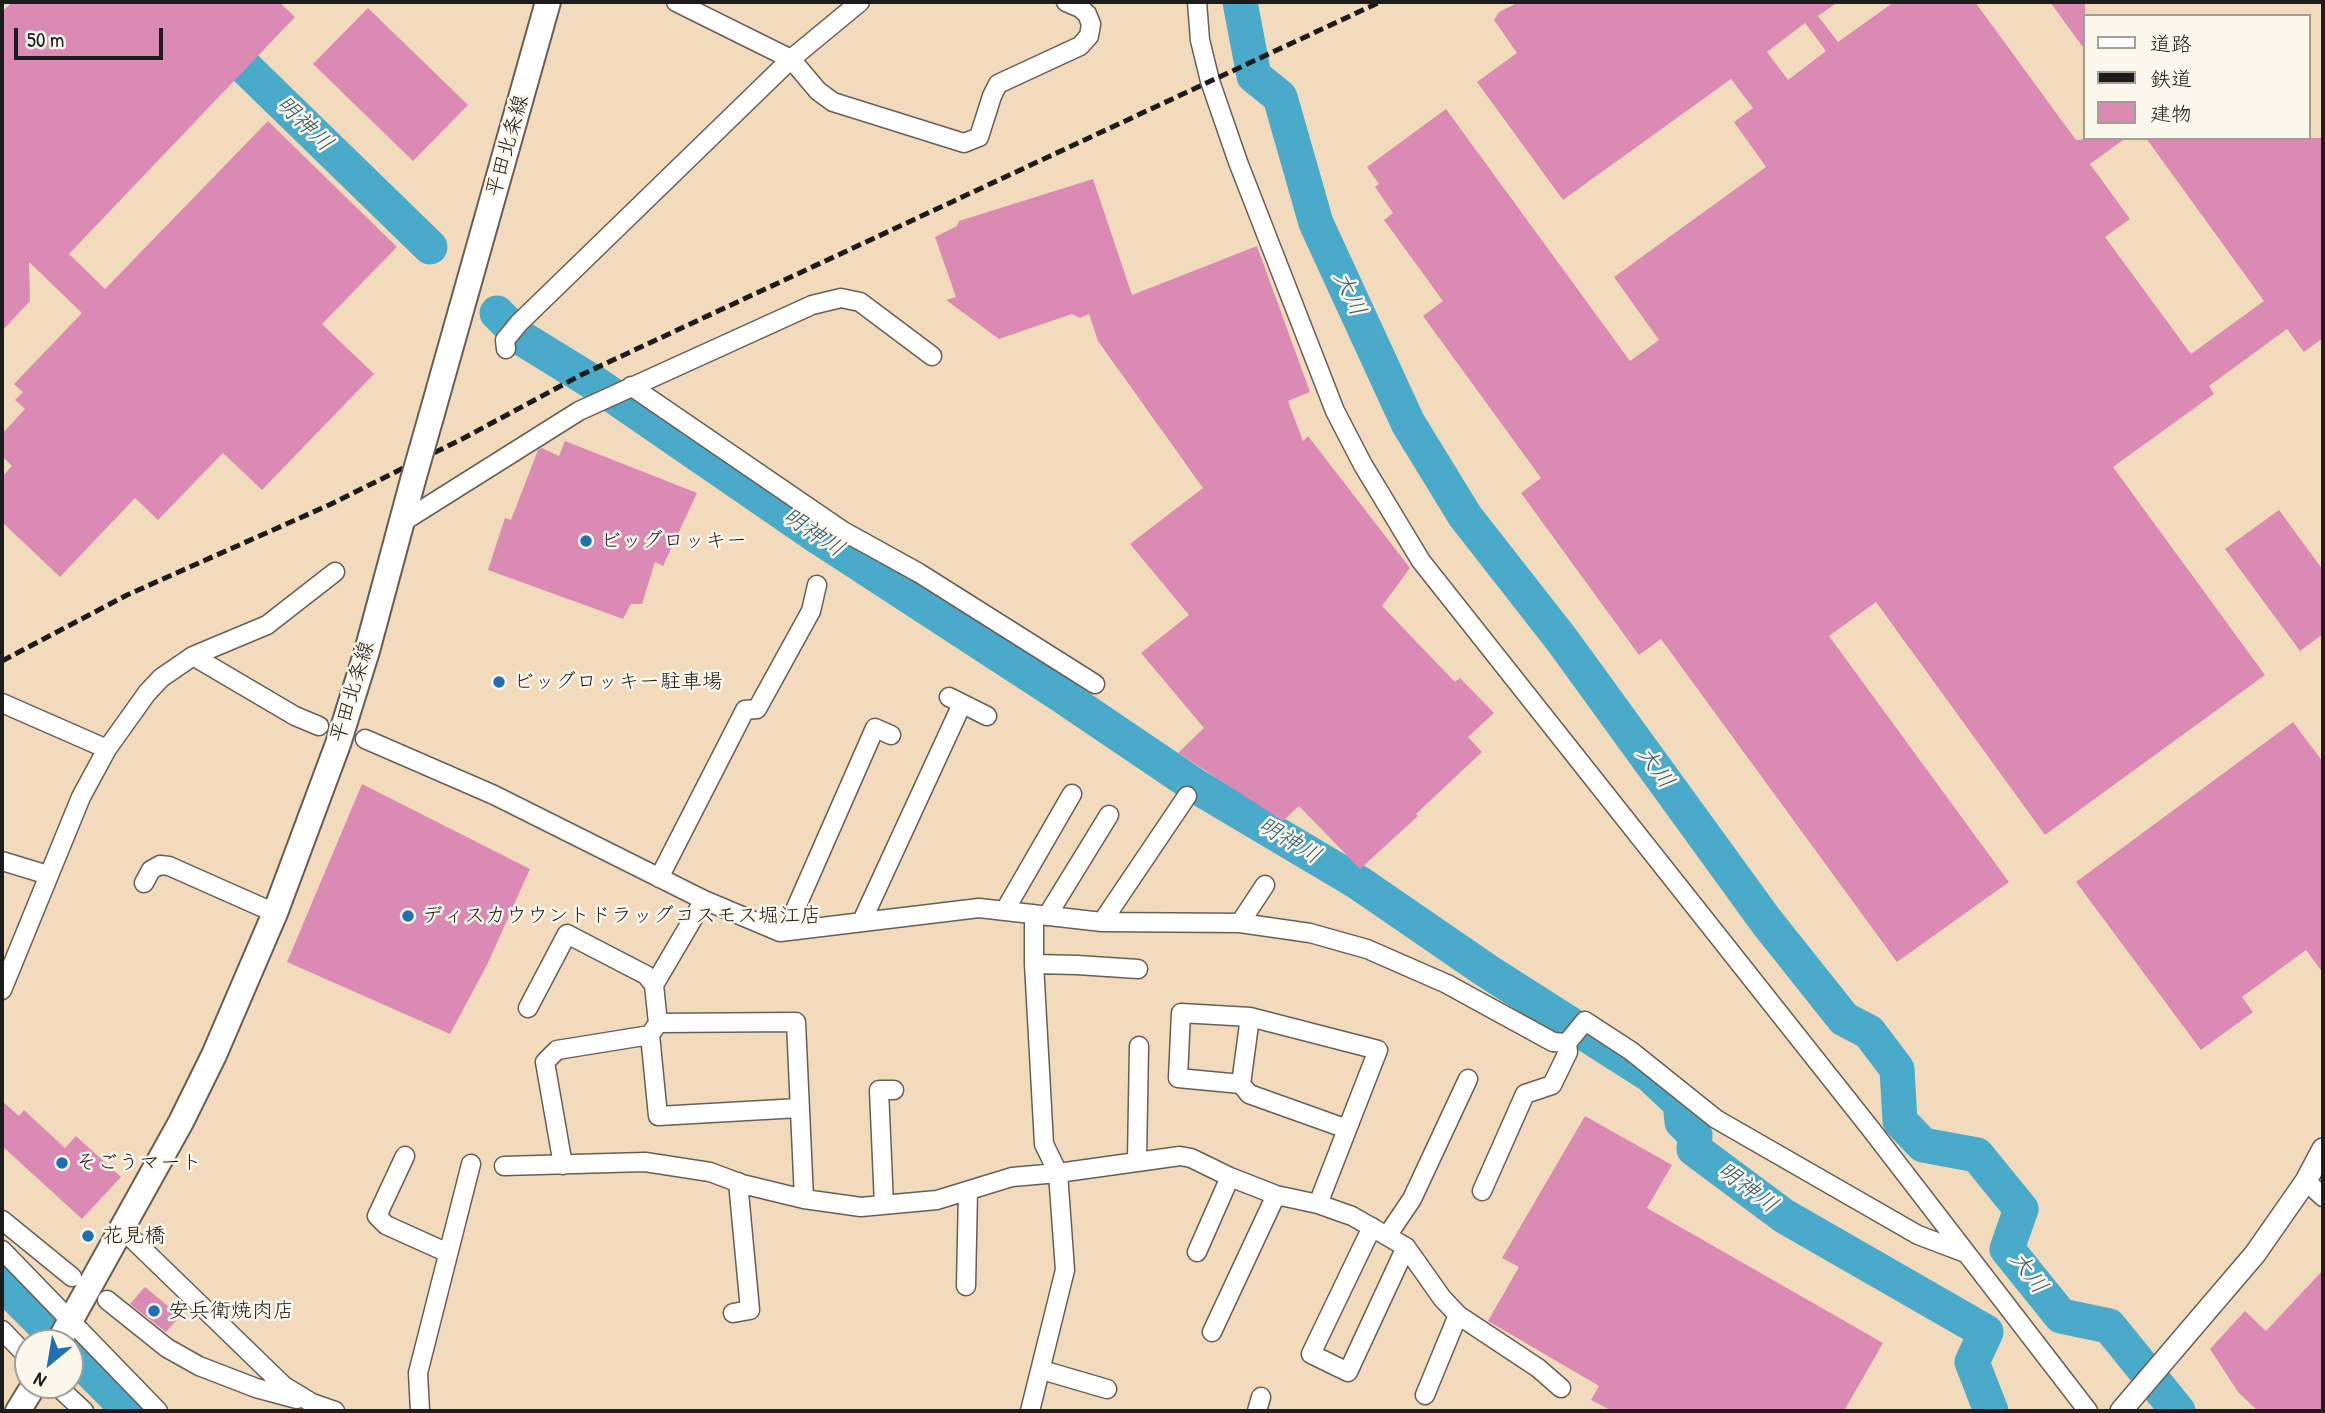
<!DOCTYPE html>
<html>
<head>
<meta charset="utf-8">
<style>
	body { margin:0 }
	#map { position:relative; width:2325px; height:1413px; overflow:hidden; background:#f2dbbc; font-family:"Patrick Hand","Klee One",sans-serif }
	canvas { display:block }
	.frame { position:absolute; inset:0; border:4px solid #1c1c1c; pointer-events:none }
	.legend { position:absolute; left:2083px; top:14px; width:228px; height:126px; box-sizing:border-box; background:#fbf7ec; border:2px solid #a29f99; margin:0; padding:9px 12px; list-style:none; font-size:21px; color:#1c1c1c }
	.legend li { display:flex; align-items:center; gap:14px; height:35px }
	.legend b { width:35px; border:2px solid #a29f99 }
	.north { position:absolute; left:14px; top:1329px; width:70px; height:70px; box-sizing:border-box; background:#fbf7ec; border:2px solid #a29f99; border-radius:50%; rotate:210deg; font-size:19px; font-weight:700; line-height:28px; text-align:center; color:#1c1c1c }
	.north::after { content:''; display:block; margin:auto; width:24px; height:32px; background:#1f6fb2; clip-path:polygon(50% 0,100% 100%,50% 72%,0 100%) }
	.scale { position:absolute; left:14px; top:28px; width:149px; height:32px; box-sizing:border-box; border:4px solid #1c1c1c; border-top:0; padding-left:9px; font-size:21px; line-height:24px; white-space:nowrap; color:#1c1c1c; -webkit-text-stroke:5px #fbf7ec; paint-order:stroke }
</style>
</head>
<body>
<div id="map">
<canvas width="2325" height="1413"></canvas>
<div class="frame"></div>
<ul class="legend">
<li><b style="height:9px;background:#fff"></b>道路</li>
<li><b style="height:9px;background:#1c1c1c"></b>鉄道</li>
<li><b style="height:19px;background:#db8bb3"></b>建物</li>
</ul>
<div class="north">N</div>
<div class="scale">50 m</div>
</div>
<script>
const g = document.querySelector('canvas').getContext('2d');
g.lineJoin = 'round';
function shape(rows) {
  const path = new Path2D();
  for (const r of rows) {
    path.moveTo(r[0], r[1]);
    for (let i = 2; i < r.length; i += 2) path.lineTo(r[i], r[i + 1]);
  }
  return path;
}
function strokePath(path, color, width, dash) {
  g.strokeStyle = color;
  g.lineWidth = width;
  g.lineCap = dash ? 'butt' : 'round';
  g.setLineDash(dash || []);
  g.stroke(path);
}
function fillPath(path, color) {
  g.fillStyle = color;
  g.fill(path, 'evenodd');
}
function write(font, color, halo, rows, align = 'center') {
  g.font = font + ' "Patrick Hand","Klee One",sans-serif';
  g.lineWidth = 5;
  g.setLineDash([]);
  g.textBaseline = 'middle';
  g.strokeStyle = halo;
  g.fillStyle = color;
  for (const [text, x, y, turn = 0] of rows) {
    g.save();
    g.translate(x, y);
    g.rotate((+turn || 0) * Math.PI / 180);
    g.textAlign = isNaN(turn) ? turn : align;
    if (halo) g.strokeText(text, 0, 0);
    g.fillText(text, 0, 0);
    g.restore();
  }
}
const river = shape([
	[178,2,430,247],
	[1240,2,1254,76,1280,97,1316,223,1408,423,1465,516,1562,640,1766,921,1844,1019,1869,1032,1897,1069,1900,1121,1923,1145,1977,1155,2021,1209,2007,1249,2061,1316,2109,1326,2178,1411],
	[497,313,523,339,596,384,814,534,1061,695,1194,785,1359,883,1487,971,1650,1075,1680,1103,1682,1122,1695,1135,1694,1149,1784,1216,1986,1332,1972,1362,1991,1411],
	[2,1283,62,1343],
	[70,1351,130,1411]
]);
const building = shape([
	[12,2,279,2,295,17,69,254,105,289,268,121,397,247,322,324,374,374,262,490,223,453,158,520,135,498,60,577,2,522,2,477,12,466,2,456,2,434,25,409,15,400,23,392,14,384,82,313,29,262,30,301,2,331,2,12],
	[1519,2,1838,2,1818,16,1838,42,1894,2,1975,2,2076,140,2126,138,2090,164,2130,219,2105,237,2191,354,2264,301,2146,138,2323,138,2323,338,2304,352,2287,329,2209,386,2214,394,2113,467,2265,675,2045,835,1876,602,1829,636,2009,882,1897,962,1661,639,1639,655,1521,493,1541,478,1423,316,1443,301,1384,220,1393,213,1375,187,1379,184,1367,167,1446,109,1630,361,1659,340,1614,277,1766,167,1734,122,1753,108,1731,79,1563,200,1477,82,1517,53,1494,20,1499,12],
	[1805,23,1826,51,1788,80,1767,52],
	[2050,2,2085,2,2085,50],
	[368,8,468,105,413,161,313,64],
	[1093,179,1132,295,1257,246,1310,392,1288,401,1303,441,1308,436,1410,568,1382,606,1455,682,1460,678,1494,713,1468,737,1482,752,1416,814,1418,816,1360,869,1299,806,1283,821,1178,753,1204,728,1141,653,1189,615,1130,544,1203,488,1098,341,1089,314,1080,318,1072,314,999,339,946,300,956,297,935,237,957,226,959,221],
	[565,441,697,493,663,566,655,562,642,604,631,604,623,619,488,570,505,518,511,520,538,450,542,448,559,456],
	[2279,510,2323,570,2323,634,2300,651,2225,549],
	[2293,722,2323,762,2323,973,2306,950,2242,997,2253,1012,2201,1050,2076,882],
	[362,784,530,869,487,965,450,1034,287,962],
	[2,1101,19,1116,24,1110,65,1148,76,1136,121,1177,82,1219,2,1146],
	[1585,1116,1672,1165,1647,1208,1883,1343,1844,1411,1612,1411,1591,1400,1599,1386,1488,1321,1519,1267,1502,1258],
	[2323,1270,2323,1411,2258,1411,2238,1392,2210,1349,2245,1311,2266,1331],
	[145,1287,180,1316,166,1332,130,1304]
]);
const minor = shape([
	[676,2,791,59,860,2],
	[1197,2,1200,40,1210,81,1238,162,1335,411,1363,465,1421,561,1870,1128,2088,1411],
	[506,349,505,340,519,323,791,59,818,91,833,102,964,143,979,137,992,96,998,84,1080,46,1089,36,1091,24,1087,14,1080,8,1066,2],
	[631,386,843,531,919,573,1095,684],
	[401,523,579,411,812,305,841,298,860,302,932,356],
	[193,656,295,716,319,726],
	[949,697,987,716],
	[2,703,107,749],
	[365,739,494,795,704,900,780,932,979,908,1102,922,1240,923,1310,933,1367,949,1447,984,1553,1042,1567,1043,1585,1021,1631,1051,1716,1119,1918,1235,1963,1252],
	[2,861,48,875],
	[659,878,745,710,757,709,811,611,817,585],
	[144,883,151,870,160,865,169,866,275,913],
	[704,900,654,985,658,1023,796,1022,804,1199],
	[1005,910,1072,794],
	[1047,916,1109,815],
	[862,921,962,704],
	[1102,922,1187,796],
	[1240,923,1265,885],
	[796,930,795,910,875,728,891,735],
	[1034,964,1077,965,1138,969],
	[2,990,81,797,107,749,147,693,161,678,193,656,267,625,335,572],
	[528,1008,567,934,646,975,654,985],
	[658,1023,650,1035,658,1116,799,1108],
	[1241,1084,1178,1078,1181,1013,1250,1017],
	[405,1156,377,1216,386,1225,448,1253],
	[1137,1160,1139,1046],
	[563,1165,545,1062,557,1050,650,1035],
	[504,1166,645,1162,710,1172,742,1184,804,1199,861,1207,937,1200,1012,1177,1058,1173,1180,1156,1191,1158,1230,1177,1276,1195,1318,1204,1352,1216,1406,1247,1442,1298,1458,1315,1538,1368,1561,1388],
	[2306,1181,2323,1197],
	[1482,1191,1525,1094,1552,1085,1568,1052,1567,1043],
	[1318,1204,1378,1050,1250,1017,1241,1084,1249,1094,1347,1129],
	[884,1205,879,1090,894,1090],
	[2,1220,72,1277],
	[1372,1227,1311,1354,1348,1372,1406,1247],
	[122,1229,284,1386,312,1403,335,1411],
	[1387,1236,1412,1199,1468,1079],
	[2,1250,158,1411],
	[1197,1252,1230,1177],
	[966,1286,968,1191],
	[107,1300,167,1348,199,1366,256,1388,297,1399],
	[733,1313,750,1310,738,1182],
	[2,1330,28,1357],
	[1212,1332,1276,1195],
	[1042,1370,1107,1389],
	[56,1385,84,1411],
	[1425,1395,1458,1315],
	[420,1411,418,1373,471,1164],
	[1030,1411,1065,1270,1058,1173,1044,1144,1034,964,1034,914],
	[1257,1411,1261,1397]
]);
const tertiary = shape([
	[2121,1411,2255,1254,2306,1181,2323,1149]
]);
const secondary = shape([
	[431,417,548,2],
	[58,1343,181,1122,214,1055,275,913,338,744,367,651,413,480],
	[18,1411,34,1385]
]);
const rail = shape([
	[2,661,127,595,329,505,464,438,581,375,1380,2]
]);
const secondaryBridge = shape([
	[413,480,431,417]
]);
const markers = [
	[586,541,7,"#1f6fb2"],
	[499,682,7,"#1f6fb2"],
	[408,916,7,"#1f6fb2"],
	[62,1163,7,"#1f6fb2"],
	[88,1236,7,"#1f6fb2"],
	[154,1311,7,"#1f6fb2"]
];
const streetNames = [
	["平田北条線",508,146,-74],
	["平田北条線",353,692,-73]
];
const poiNames = [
	["ビッグロッキー",600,541],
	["ビッグロッキー駐車場",513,682],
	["ディスカウウントドラッグコスモス堀江店",422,916],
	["そごうマート",76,1163],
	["花見橋",102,1236],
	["安兵衛焼肉店",168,1311]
];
const waterNames = [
	["明神川",304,124,44],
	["大川",1349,294,65],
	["明神川",813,533,34],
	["大川",1655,768,54],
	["明神川",1289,841,31],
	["明神川",1747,1188,37],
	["大川",2028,1273,53]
];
strokePath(river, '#4aaac9', 35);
fillPath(building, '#db8bb3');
strokePath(minor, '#675f54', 21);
strokePath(tertiary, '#675f54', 24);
strokePath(secondary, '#675f54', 28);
strokePath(minor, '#fff', 18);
strokePath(tertiary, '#fff', 21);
strokePath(secondary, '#fff', 24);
strokePath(rail, '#1c1c1c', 5, [10, 5]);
strokePath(secondaryBridge, '#675f54', 28, []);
strokePath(secondaryBridge, '#fff', 24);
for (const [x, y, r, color] of markers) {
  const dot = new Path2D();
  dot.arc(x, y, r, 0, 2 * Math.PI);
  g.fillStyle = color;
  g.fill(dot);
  strokePath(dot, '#fbf7ec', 2.5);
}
write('21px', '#1c1c1c', '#fbf7ec', streetNames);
write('21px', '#1c1c1c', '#fbf7ec', poiNames, 'left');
write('italic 23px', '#315c6a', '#fbf7ec', waterNames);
</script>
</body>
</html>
